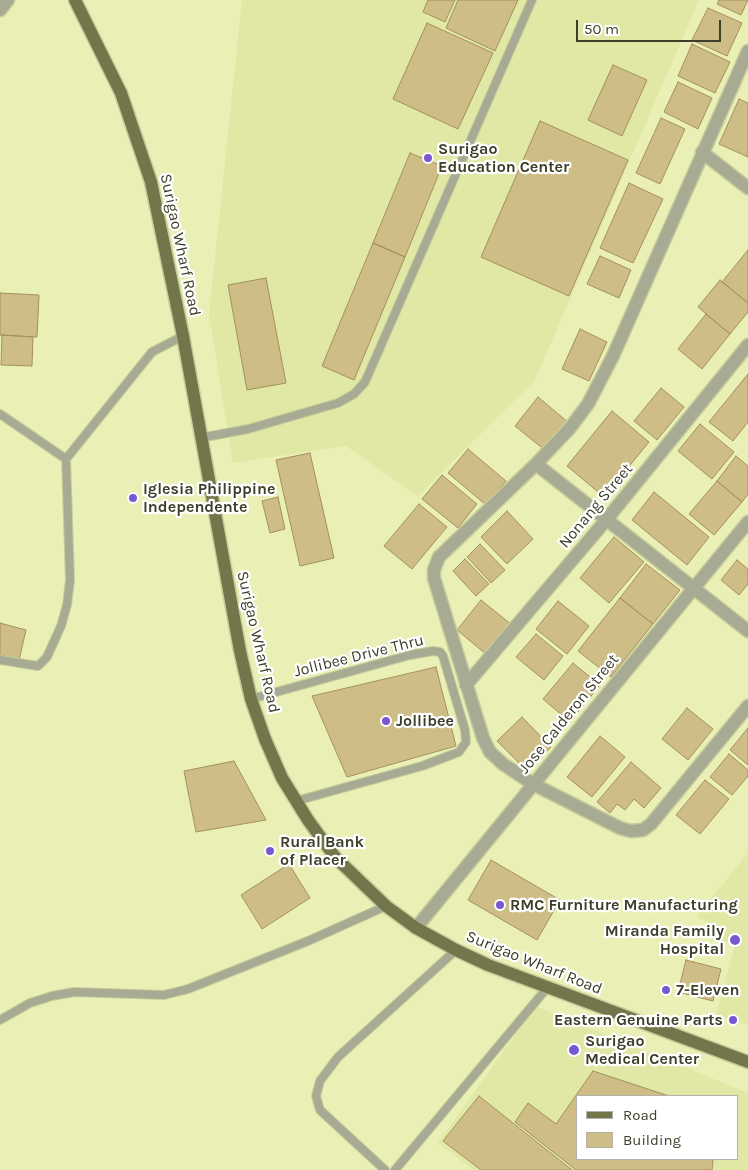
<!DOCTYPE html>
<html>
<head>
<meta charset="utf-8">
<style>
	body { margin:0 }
	#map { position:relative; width:748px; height:1170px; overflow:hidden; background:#eaefb6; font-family:Karla,sans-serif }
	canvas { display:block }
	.legend { position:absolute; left:576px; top:1095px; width:162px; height:65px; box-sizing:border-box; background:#fff; border:1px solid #b1b2a9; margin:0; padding:6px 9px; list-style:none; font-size:15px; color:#3d3f28 }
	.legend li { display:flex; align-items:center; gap:10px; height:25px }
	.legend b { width:25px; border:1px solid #b1b2a9 }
	.scale { position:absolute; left:576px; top:20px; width:145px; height:22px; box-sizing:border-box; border:2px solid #3d3f28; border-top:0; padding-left:6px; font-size:15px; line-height:18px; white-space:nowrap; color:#3d3f28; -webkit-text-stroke:4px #fff; paint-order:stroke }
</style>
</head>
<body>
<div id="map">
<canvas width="748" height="1170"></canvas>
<ul class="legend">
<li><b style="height:6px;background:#73764a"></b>Road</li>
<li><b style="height:14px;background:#cebd86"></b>Building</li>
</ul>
<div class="scale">50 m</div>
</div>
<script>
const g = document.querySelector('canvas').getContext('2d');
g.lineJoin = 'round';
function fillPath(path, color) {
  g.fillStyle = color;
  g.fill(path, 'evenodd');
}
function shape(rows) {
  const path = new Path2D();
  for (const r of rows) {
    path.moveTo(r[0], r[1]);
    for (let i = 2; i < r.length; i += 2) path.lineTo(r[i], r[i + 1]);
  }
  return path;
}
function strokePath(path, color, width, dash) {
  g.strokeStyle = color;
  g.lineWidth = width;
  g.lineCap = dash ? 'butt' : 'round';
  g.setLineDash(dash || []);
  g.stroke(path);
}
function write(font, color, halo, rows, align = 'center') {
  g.font = font + ' Karla,sans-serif';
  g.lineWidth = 4.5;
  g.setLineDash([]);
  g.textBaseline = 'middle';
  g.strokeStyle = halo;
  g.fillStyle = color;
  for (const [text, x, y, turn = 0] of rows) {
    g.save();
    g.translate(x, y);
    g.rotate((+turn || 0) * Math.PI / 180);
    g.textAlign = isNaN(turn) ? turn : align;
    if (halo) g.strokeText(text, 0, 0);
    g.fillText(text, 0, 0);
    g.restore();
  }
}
const built = shape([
	[242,0,699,0,535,380,418,496,346,446,233,463,209,315],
	[748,853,748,1025,716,1015,735,945,708,936,710,923,696,917],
	[536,1006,748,1093,748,1170,474,1170,438,1143],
	[577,1096,737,1096,737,1159,577,1159]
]);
const building = shape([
	[428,0,455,0,445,22,423,12,428,0],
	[458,0,518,0,495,51,446,28,458,0],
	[719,0,748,0,741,15,717,4,719,0],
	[708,8,742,23,727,56,692,40,708,8],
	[427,23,493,53,458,129,393,99,427,23],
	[692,44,730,62,715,93,678,76,692,44],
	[613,65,647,80,622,136,588,120,613,65],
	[678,82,712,98,698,129,664,112,678,82],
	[739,99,748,103,748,157,719,144,739,99],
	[661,118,685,129,660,184,636,173,661,118],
	[540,121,628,160,569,296,481,257,540,121],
	[410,153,442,166,405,257,373,243,410,153],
	[629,183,663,199,633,263,600,248,629,183],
	[373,243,405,257,354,380,322,366,373,243],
	[748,250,748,303,722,282,748,250],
	[600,256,631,270,619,298,587,284,600,256],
	[266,278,286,383,247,390,228,285,266,278],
	[720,280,748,303,748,312,730,334,698,307,720,280],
	[0,293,39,295,37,337,0,335,0,293],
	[706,314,730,334,702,369,678,349,706,314],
	[580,329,607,342,589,381,562,369,580,329],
	[2,335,33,337,32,366,1,365,2,335],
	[748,374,748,422,733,441,709,422,748,374],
	[661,388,684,407,657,440,634,421,661,388],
	[538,397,569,423,546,451,515,426,538,397],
	[612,411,649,442,604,497,567,466,612,411],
	[700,424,734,452,712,479,678,451,700,424],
	[468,449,506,481,486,505,448,473,468,449],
	[310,453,334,558,300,566,276,460,310,453],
	[736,456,748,466,748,494,742,502,717,481,736,456],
	[442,475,477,504,458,528,422,499,442,475],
	[717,481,742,502,714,535,689,514,717,481],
	[654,492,709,537,687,565,632,520,654,492],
	[278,497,285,529,270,533,262,501,278,497],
	[419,504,447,527,412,569,384,546,419,504],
	[507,511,533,539,507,564,481,537,507,511],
	[614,537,644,562,609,603,580,578,614,537],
	[480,544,505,570,491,583,467,557,480,544],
	[465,559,489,584,476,596,453,571,465,559],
	[737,560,748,569,748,584,739,595,721,580,737,560],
	[646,564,680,590,653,624,620,598,646,564],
	[620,598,653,624,611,677,578,651,620,598],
	[481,600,512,625,487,655,457,630,481,600],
	[558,601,589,626,567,654,536,629,558,601],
	[0,623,26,630,19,660,0,655,0,623],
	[536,634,563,656,544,680,516,657,536,634],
	[573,663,600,685,570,722,543,699,573,663],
	[436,667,456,746,347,777,312,696,436,667],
	[687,708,713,729,688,760,662,739,687,708],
	[522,717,551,747,527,771,497,741,522,717],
	[748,728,748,765,730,750,748,728],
	[600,736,625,757,592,797,567,777,600,736],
	[729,754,748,770,748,776,732,795,710,777,729,754],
	[234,761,266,820,196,832,184,771,234,761],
	[631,762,661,788,644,808,634,799,625,810,617,804,610,813,597,802,631,762],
	[705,780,729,799,700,834,676,815,705,780],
	[491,860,560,900,537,940,468,900,491,860],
	[289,864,310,898,262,929,241,895,289,864],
	[686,960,721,969,713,1001,678,992,686,960],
	[593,1071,669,1096,577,1096,577,1159,713,1159,712,1170,576,1170,515,1122,528,1103,556,1124,593,1071],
	[479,1096,572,1170,481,1170,443,1141,479,1096]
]);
const service = shape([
	[0,414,66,459],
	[200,438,248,429,338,403,354,394,365,382,532,0],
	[0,660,38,666,47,657,61,626,67,605,70,580,66,459,152,352,183,336],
	[251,699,410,655,433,651,440,652,443,656,465,730,466,742,459,752,422,766,296,801],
	[0,1020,30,1003,52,996,74,992,164,995,188,989,308,941,386,906],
	[385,1170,320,1110,316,1096,320,1081,338,1057,456,950],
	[395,1170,547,988]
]);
const minor = shape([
	[0,10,8,0],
	[748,51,613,356,588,404,570,428,536,464,439,557,434,570,434,578,483,738,490,752,503,764,533,784,620,828,631,831,643,830,651,824,748,706],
	[702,152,748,188],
	[536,464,748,631],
	[466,685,607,519,748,345],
	[416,928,748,522]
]);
const primary = shape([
	[75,0,121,93,151,182,183,336,240,651,251,699,265,739,282,778,308,820,335,857,386,906,416,928,456,950,488,965,748,1062]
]);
const markers = [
	[428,158,5,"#7957d1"],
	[133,498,5,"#7957d1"],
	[386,721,5,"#7957d1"],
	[270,851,5,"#7957d1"],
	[500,905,5,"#7957d1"],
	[735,940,6,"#7957d1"],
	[666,990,5,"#7957d1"],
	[733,1020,5,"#7957d1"],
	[574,1050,6,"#7957d1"]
];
const poiNames = [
	["Surigao",438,149],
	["Education Center",438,167],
	["Iglesia Philippine",143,489],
	["Independente",143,507],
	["Jollibee",396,721],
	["Rural Bank",280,842],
	["of Placer",280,860],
	["RMC Furniture Manufacturing",510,905],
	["Miranda Family",724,931,"right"],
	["Hospital",724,949,"right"],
	["7-Eleven",676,990],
	["Eastern Genuine Parts",723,1020,"right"],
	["Surigao",585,1041],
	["Medical Center",585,1059]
];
const streetNames = [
	["Surigao Wharf Road",180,245,78],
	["Nonang Street",596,506,-50],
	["Surigao Wharf Road",258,642,77],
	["Jollibee Drive Thru",359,656,-14],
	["Jose Calderon Street",569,714,-51],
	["Surigao Wharf Road",534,963,22]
];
fillPath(built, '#e1e7a5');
fillPath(building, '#cebd86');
strokePath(building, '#a2915c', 1);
strokePath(service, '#c7cc9a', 10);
strokePath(minor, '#c7cc9a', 15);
strokePath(primary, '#c7cc9a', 15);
strokePath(service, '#a8ab93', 8);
strokePath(minor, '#a8ab93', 12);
strokePath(primary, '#73764a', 12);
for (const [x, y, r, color] of markers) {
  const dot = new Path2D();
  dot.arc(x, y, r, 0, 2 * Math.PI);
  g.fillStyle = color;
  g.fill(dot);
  strokePath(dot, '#fff', 2);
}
write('bold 16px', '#3d3f28', '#fff', poiNames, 'left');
write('16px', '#3d3f28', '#fff', streetNames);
</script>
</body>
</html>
